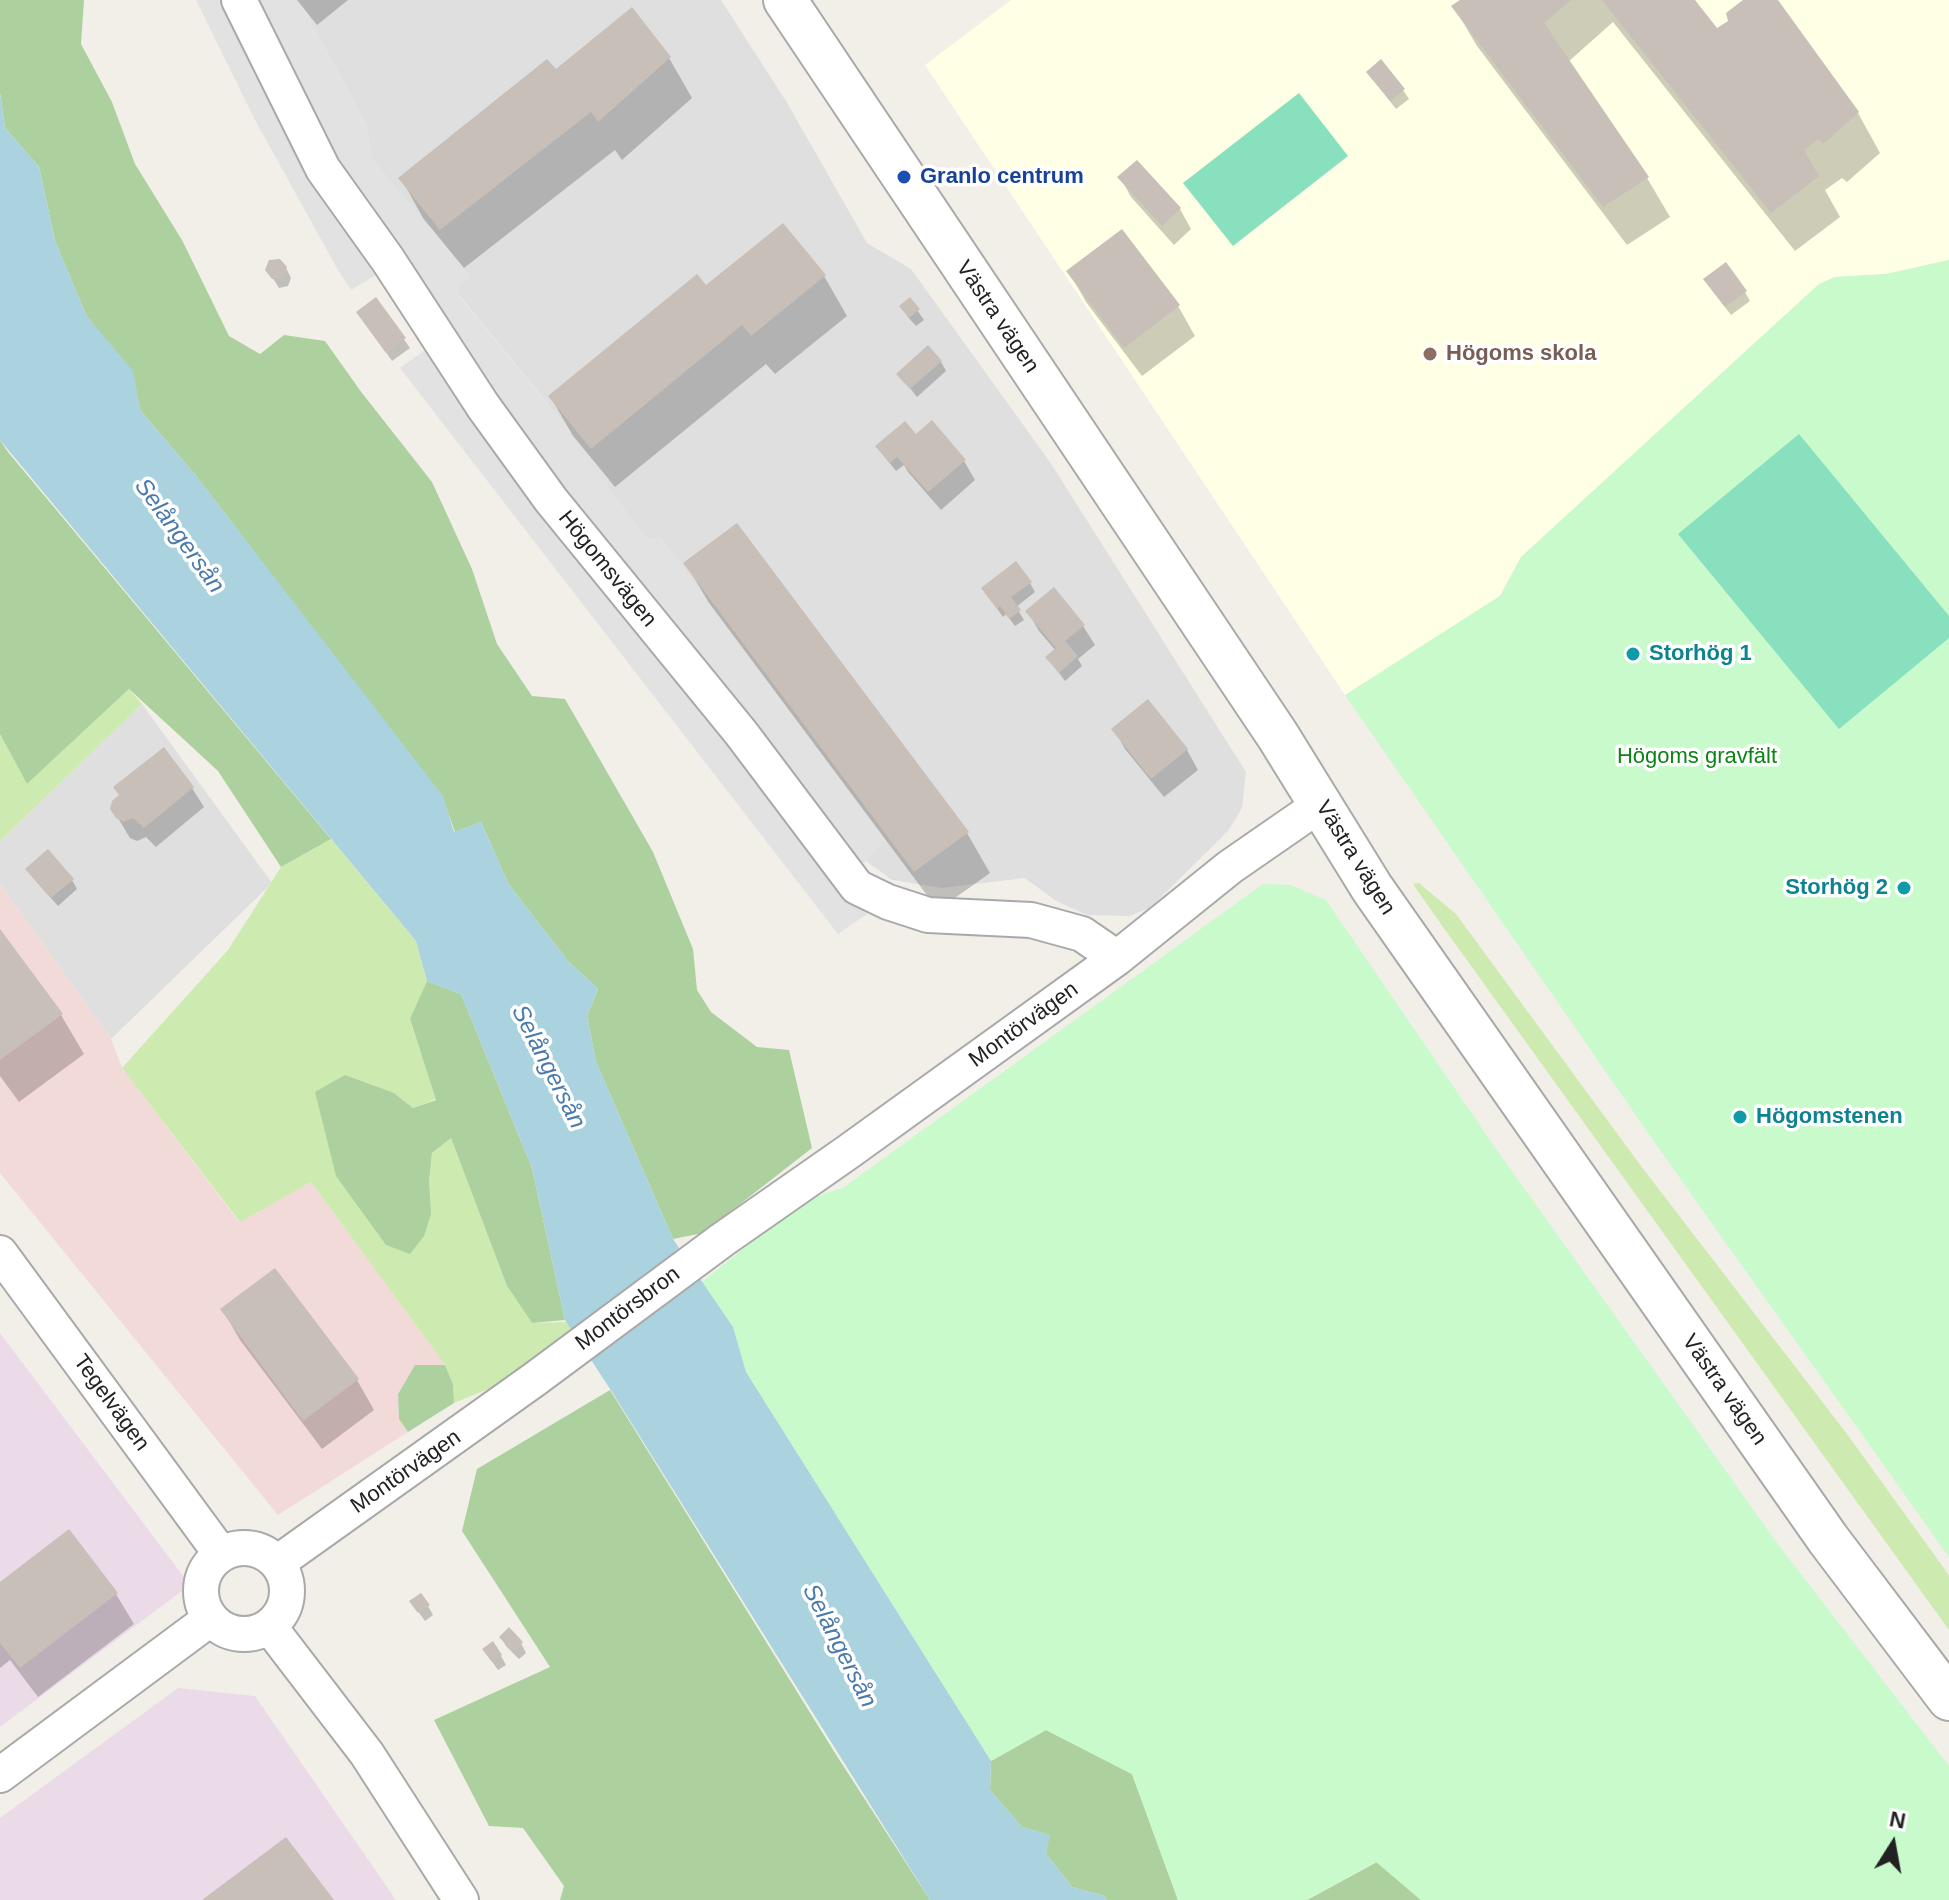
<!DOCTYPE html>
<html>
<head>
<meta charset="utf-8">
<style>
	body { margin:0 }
	#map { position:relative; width:1949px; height:1900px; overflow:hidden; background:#f2efe9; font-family:Arial,sans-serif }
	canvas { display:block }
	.north { position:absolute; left:1853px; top:1804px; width:80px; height:80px; -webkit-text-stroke:6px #fff; paint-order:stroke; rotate:11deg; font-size:22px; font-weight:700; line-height:32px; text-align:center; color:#222 }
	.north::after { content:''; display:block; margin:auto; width:28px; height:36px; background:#222; clip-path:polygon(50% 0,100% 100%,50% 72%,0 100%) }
</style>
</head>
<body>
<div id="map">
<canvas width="1949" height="1900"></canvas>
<div class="north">N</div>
</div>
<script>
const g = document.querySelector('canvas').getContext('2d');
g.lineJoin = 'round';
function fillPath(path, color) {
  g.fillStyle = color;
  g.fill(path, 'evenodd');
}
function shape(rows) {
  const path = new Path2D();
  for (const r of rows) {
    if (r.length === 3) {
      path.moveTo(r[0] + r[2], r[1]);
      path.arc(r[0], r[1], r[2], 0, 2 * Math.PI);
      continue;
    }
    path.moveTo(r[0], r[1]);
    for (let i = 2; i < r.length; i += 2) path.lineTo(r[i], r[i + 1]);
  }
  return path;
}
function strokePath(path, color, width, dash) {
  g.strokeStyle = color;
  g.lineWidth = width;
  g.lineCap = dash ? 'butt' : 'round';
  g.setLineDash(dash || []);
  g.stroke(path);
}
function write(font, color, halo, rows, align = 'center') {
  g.font = font + ' Arial,sans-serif';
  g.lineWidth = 7;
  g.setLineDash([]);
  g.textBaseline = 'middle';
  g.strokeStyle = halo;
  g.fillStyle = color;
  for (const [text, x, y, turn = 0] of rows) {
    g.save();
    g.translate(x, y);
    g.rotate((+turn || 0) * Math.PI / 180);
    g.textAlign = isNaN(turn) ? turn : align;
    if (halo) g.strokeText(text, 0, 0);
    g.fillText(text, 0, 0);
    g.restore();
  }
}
const residential = shape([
	[299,0,721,0,786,101,867,243,911,269,1050,462,1246,772,1242,808,1228,831,1150,908,1129,916,1087,915,1056,901,1025,878,942,888,892,880,866,861,885,839,660,537,649,541,606,486,609,479,459,295,459,285,470,277,371,158,367,126],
	[142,704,272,883,111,1039,0,884,0,841]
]);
const commercial = shape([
	[0,884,111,1039,122,1068,239,1222,311,1182,445,1365,415,1365,398,1394,399,1419,408,1432,278,1515,0,1173]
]);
const industrial = shape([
	[0,1333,190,1585,0,1727],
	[178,1688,255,1696,396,1900,0,1900,0,1818]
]);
const education = shape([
	[1011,0,1949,0,1949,260,1886,274,1835,277,1819,284,1521,557,1500,596,1345,695,925,65]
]);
const grass = shape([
	[129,689,142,704,0,841,0,734,27,784],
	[331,839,416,941,427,981,410,1020,436,1099,413,1108,394,1093,429,1182,432,1153,451,1138,507,1286,532,1323,568,1322,572,1332,508,1381,454,1403,453,1384,445,1365,311,1182,240,1222,122,1068,228,950,281,867],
	[1419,883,1456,914,1641,1166,1847,1434,1946,1571,1949,1576,1949,1630,1433,913,1413,884]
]);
const forest = shape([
	[0,0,84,0,81,44,112,102,135,164,182,240,229,336,260,354,284,335,325,341,362,393,432,482,472,569,497,644,532,696,565,699,653,852,693,949,697,990,711,1012,757,1047,789,1050,812,1148,703,1233,673,1239,596,1062,587,1016,598,989,568,961,509,885,481,822,455,832,443,799,197,477,140,410,133,375,86,315,55,241,39,167,5,128,0,93],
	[0,440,8,452,331,839,281,867,218,771,129,689,27,784,0,734],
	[427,981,461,994,532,1168,565,1320,532,1323,507,1286,451,1138,432,1153,429,1182,431,1214,424,1236,410,1254,386,1245,336,1176,315,1092,345,1075,394,1093,413,1108,436,1100,410,1019],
	[415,1365,445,1365,453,1384,454,1403,408,1432,399,1419,398,1394],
	[610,1390,835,1753,930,1900,560,1900,564,1886,523,1828,489,1826,434,1720,550,1667,462,1531,477,1469],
	[1046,1730,1132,1774,1178,1900,1107,1900,1104,1896,1072,1887,1046,1854,1049,1835,1022,1827,990,1790,991,1761],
	[1377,1862,1421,1900,1307,1900]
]);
const park = shape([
	[1949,260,1949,1557,1662,1153,1345,695,1500,596,1521,557,1819,284,1835,277,1886,274],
	[1263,884,1290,885,1326,900,1494,1146,1777,1543,1949,1766,1949,1900,1421,1900,1376,1862,1307,1900,1178,1900,1132,1774,1046,1730,991,1761,746,1372,733,1327,702,1282,800,1203,844,1187]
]);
const pitch = shape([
	[1299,93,1348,156,1233,246,1183,183],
	[1799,434,1949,616,1949,638,1839,729,1678,534]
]);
const parking = shape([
	[196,0,299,0,367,126,371,158,470,277,459,285,459,296,609,479,606,486,649,541,660,537,886,840,844,884,867,914,838,934,400,368,429,347,378,274,351,290,338,270,255,120]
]);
const water = shape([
	[0,93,5,128,39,167,55,241,86,315,133,371,140,410,197,477,443,796,454,832,481,822,509,885,568,961,598,989,587,1016,596,1062,673,1239,733,1327,746,1372,991,1761,990,1790,1022,1827,1050,1835,1046,1854,1072,1887,1104,1896,1107,1900,930,1900,612,1392,565,1320,532,1168,461,994,427,981,416,941,0,440]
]);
const shadow = shape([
	[297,0,348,0,317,25],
	[1463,0,1693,0,1716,30,1730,21,1746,0,1776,0,1858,113,1880,153,1847,182,1842,178,1825,190,1840,217,1795,251,1613,22,1568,62,1647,178,1670,217,1627,245,1477,46,1454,7],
	[669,58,692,98,622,160,615,150,464,268,423,218,401,178,555,72],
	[1368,73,1403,90,1409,99,1396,109],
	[1137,162,1180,209,1191,229,1174,245,1131,197,1120,177],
	[286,268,291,278,288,286,279,288,267,269],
	[1069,272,1178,306,1195,336,1142,376,1086,302],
	[824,276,847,316,775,374,766,364,615,487,573,436,550,396,706,288],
	[1711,289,1745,292,1750,301,1731,315],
	[376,300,410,348,392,361,364,321],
	[910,300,924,320,916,326,907,316],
	[941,362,946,371,917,397,899,374],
	[915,437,964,461,975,480,941,510,908,472,904,465,896,471,883,455],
	[686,564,967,833,990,873,938,910,709,603],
	[1030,583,1035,592,1016,607,1024,620,1015,626,1006,614,1003,617,989,597],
	[1028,612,1083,626,1095,645,1078,659,1082,666,1065,681,1048,658,1056,651,1039,631],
	[1148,702,1187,750,1198,770,1164,797,1125,749,1114,729],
	[192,788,204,807,156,847,146,837,137,841,130,838,112,808,121,796],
	[28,869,72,880,77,889,58,906,33,878],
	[0,932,61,1015,84,1054,19,1102,0,1076],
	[223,1310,357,1380,374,1410,322,1449,240,1340],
	[0,1584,116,1594,134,1624,38,1697,10,1660,0,1668],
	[428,1606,433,1615,425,1621,417,1610],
	[501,1637,521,1643,526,1653,519,1659,506,1646],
	[484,1650,501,1656,506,1665,498,1670]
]);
const building = shape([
	[1460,0,1571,0,1544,23,1649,177,1603,207,1451,6],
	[1602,0,1695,0,1717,28,1728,21,1726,13,1743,0,1778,0,1859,112,1823,144,1818,139,1804,150,1819,176,1771,213],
	[632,7,671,57,598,122,591,112,440,230,398,178,547,59,556,69],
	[1381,59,1405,89,1390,101,1366,72],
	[1137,160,1181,208,1162,226,1117,177],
	[783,223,826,275,751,336,742,325,591,449,548,396,697,274,706,285],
	[1122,229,1180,305,1124,348,1066,271],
	[280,259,287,267,284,278,272,279,265,270,269,260],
	[1726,262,1747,291,1725,307,1703,279],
	[376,297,406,338,386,353,356,312],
	[910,297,920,309,909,318,899,306],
	[928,345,942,361,910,389,896,374],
	[932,420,966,460,928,492,897,457,890,463,875,446,905,421,916,434],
	[737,523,969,832,914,872,683,563],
	[1016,561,1032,582,1011,597,1021,610,1009,619,1000,606,997,609,981,588],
	[1054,587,1085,625,1065,641,1078,656,1059,673,1045,657,1056,648,1025,611],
	[1148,699,1188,749,1151,779,1111,729],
	[164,747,194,787,144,828,133,818,124,822,116,818,110,809,112,801,119,795,113,787],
	[48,849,74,879,51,898,25,869],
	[0,929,63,1014,0,1060],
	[275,1268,359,1379,303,1421,220,1309],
	[69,1529,118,1593,20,1668,0,1643,0,1582],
	[421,1593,430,1605,418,1613,409,1601],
	[509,1627,523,1642,513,1652,499,1637],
	[493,1641,502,1655,492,1662,482,1649],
	[286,1837,334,1900,202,1900]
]);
const minor = shape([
	[239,0,323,169,388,260,483,406,551,500,741,733,857,887,888,902,928,915,1031,920,1082,934,1117,958],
	[0,1253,221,1554],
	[244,1591,43],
	[277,1563,535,1379,722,1240,848,1152,1117,958,1230,867,1321,804],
	[269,1626,367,1754,461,1900],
	[0,1775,210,1619]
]);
const tertiary = shape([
	[785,0,1278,736,1372,888,1828,1539,1949,1699]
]);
const markers = [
	[904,177,8,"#1a4fb4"],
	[1430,354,8,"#8d6e63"],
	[1633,654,8,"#0f9aa8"],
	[1904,888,8,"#0f9aa8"],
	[1740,1117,8,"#0f9aa8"]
];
const transitNames = [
	["Granlo centrum",920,177]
];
const streetNames = [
	["Västra vägen",997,317,56],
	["Högomsvägen",607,569,51],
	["Västra vägen",1355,858,58],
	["Montörvägen",1024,1025,-36],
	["Montörsbron",628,1309,-37],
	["Västra vägen",1724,1390,55],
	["Tegelvägen",111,1403,54],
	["Montörvägen",406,1472,-35]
];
const educationNames = [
	["Högoms skola",1446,354]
];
const cultureNames = [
	["Storhög 1",1649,654],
	["Storhög 2",1888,888,"right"],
	["Högomstenen",1756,1117]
];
const parkNames = [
	["Högoms gravfält",1697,757]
];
const waterNames = [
	["Selångersån",179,536,54],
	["Selångersån",548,1067,63],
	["Selångersån",839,1646,63]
];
fillPath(residential, '#e0dfdf');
fillPath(commercial, '#f2dad9');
fillPath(industrial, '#ebdbe8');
fillPath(education, '#ffffe5');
fillPath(grass, '#cdebb0');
fillPath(forest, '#add19e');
fillPath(park, '#c8facc');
fillPath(pitch, '#88e0be');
fillPath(parking, '#e2e2e2');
fillPath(water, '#aad3df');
fillPath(shadow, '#0003');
fillPath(building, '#c7bfb8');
strokePath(minor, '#a9a9a9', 38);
strokePath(tertiary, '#a9a9a9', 46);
strokePath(minor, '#fff', 34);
strokePath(tertiary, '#fff', 42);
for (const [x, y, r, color] of markers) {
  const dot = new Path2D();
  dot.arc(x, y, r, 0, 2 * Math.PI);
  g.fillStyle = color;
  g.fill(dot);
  strokePath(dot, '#fff', 3);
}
write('bold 22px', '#164399', '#fff', transitNames, 'left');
write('22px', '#222', '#fff', streetNames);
write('bold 22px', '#785e54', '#fff', educationNames, 'left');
write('bold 22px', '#0d838f', '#fff', cultureNames, 'left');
write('22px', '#0c8416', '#fff', parkNames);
write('italic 24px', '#4a7aab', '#fff', waterNames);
</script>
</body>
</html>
